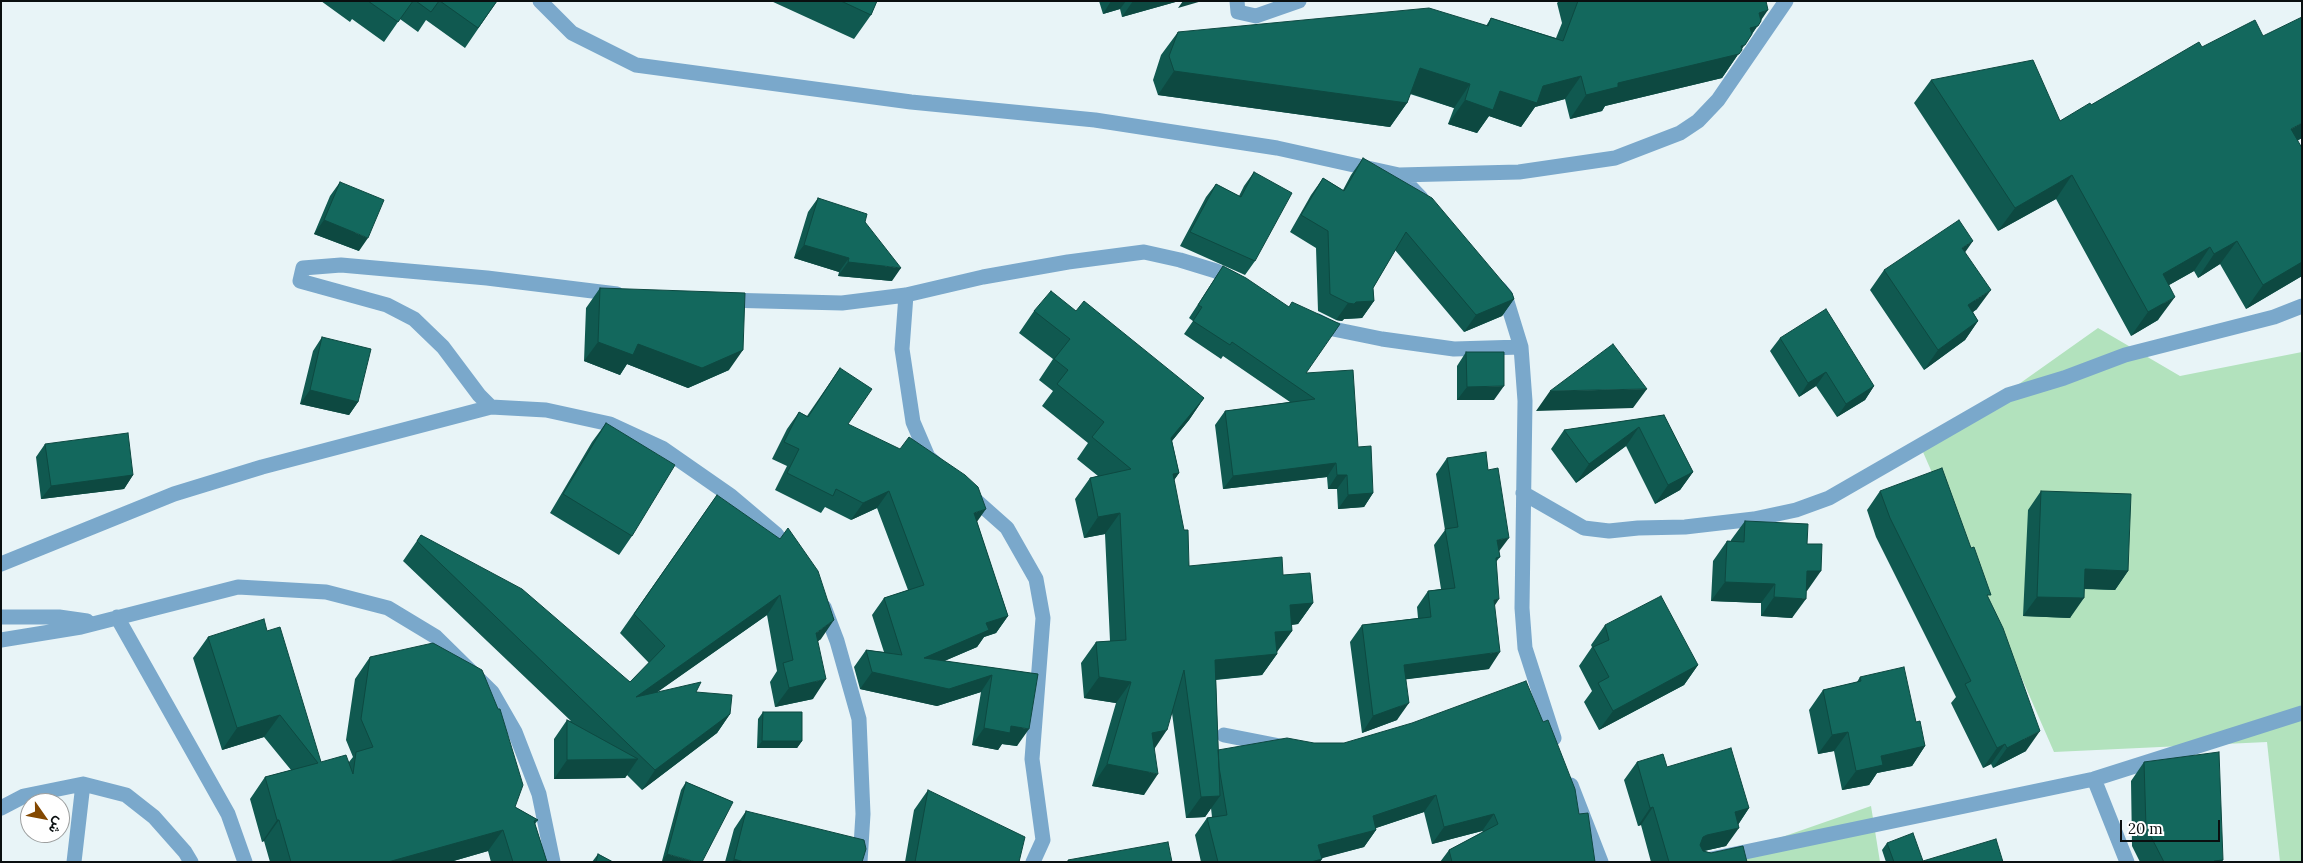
<!DOCTYPE html>
<html>
<head>
<meta charset="utf-8">
<style>
	body { margin:0 }
	#map { position:relative; width:2303px; height:863px; overflow:hidden; background:#e8f4f7; font-family:Lora,Vazirmatn,serif }
	canvas { display:block }
	.frame { position:absolute; inset:0; border:2px solid #0a0f10; pointer-events:none }
	.north { position:absolute; left:20px; top:793px; width:50px; height:50px; box-sizing:border-box; background:#fff; border:1px solid #9d9f9f; border-radius:50%; rotate:123deg; font-size:14px; font-weight:700; line-height:20px; text-align:center; color:#0a0f10 }
	.north::after { content:''; display:block; margin:auto; width:18px; height:22px; background:#834800; clip-path:polygon(50% 0,100% 100%,50% 72%,0 100%) }
	.scale { position:absolute; left:2120px; top:820px; width:100px; height:22px; box-sizing:border-box; border:2px solid #0a0f10; border-top:0; padding-left:6px; font-size:15px; line-height:18px; white-space:nowrap; color:#0a0f10; -webkit-text-stroke:4px #fff; paint-order:stroke }
</style>
</head>
<body>
<div id="map">
<canvas width="2303" height="863"></canvas>
<div class="frame"></div>
<div class="north">ش</div>
<div class="scale">20 m</div>
</div>
<script>
const g = document.querySelector('canvas').getContext('2d');
g.lineJoin = 'round';
function fillPath(path, color) {
  g.fillStyle = color;
  g.fill(path, 'evenodd');
}
function shape(rows) {
  const path = new Path2D();
  for (const r of rows) {
    path.moveTo(r[0], r[1]);
    for (let i = 2; i < r.length; i += 2) path.lineTo(r[i], r[i + 1]);
  }
  return path;
}
function strokePath(path, color, width, dash) {
  g.strokeStyle = color;
  g.lineWidth = width;
  g.lineCap = dash ? 'butt' : 'round';
  g.setLineDash(dash || []);
  g.stroke(path);
}
const green = shape([
	[2098,328,2180,376,2302,352,2302,862,2280,862,2267,742,2054,752,1923,452],
	[1871,806,1880,862,1746,862,1742,851]
]);
const minor = shape([
	[540,1,572,33,636,65,911,102,1095,120,1277,148,1399,175,1421,198],
	[1237,1,1238,12,1256,16,1299,1],
	[1399,175,1519,172,1615,158,1680,133,1698,121,1718,100,1786,1],
	[1500,289,1505,295,1521,347,1525,401,1522,608,1525,648,1554,738],
	[906,295,902,349,913,422,928,457,936,464],
	[724,300,842,303,906,295,983,277,1068,262,1144,252,1180,260,1216,271,1237,282],
	[1318,321,1333,329,1382,339,1454,349,1521,347],
	[491,407,479,395,443,347,414,319,387,305,300,281,303,268,341,265,487,278,617,294],
	[1523,493,1584,528,1609,531,1638,528,1685,527,1754,519,1796,510,1829,498,2008,395,2064,378,2125,355,2274,317,2302,306],
	[971,496,1007,528,1036,579,1043,618,1032,759,1043,840,1033,862],
	[1,564,174,494,262,467,491,407,546,410,610,424,662,448,731,496,776,534,791,554],
	[824,607,837,641,859,719,863,814,860,862],
	[1,617,59,617,87,621],
	[117,617,228,814,245,862],
	[1,640,81,627,238,587,326,592,388,608,436,637,492,692,515,732,539,794,553,862],
	[1224,735,1280,746],
	[2094,779,2127,862],
	[1571,785,1601,862],
	[1,808,24,796,83,784,126,795,154,817,185,852,191,862],
	[74,862,83,784],
	[1697,862,2094,779,2302,713]
]);
const wall = shape([
	[321,1,497,1,465,48,426,20,418,32,400,19,384,42,352,19,350,22],
	[771,1,877,1,871,15,854,39],
	[1099,1,1179,1,1122,17,1120,9,1103,14],
	[1559,1,1766,1,1761,21,1722,78,1605,106,1602,111,1570,119,1565,99,1535,107,1521,127,1489,116,1477,133,1448,124,1454,108,1410,94,1407,103,1390,127,1158,95,1153,80,1161,55,1178,32,1486,26,1491,18,1556,38,1562,23,1557,3],
	[2202,47,2302,138,2297,141,2302,148,2302,276,2246,309,2220,264,2198,278,2194,271,2169,285,2158,320,2131,336,2056,199,1998,231,1914,103,1931,80,2060,121,2091,105],
	[1363,158,1514,299,1502,316,1464,332,1395,250,1373,288,1374,301,1362,318,1344,319,1342,321,1336,320,1318,311,1316,248,1290,232,1311,195,1323,178,1343,190,1351,175],
	[1254,172,1255,261,1245,275,1180,246,1206,197,1216,184,1239,196,1244,186],
	[340,182,359,251,314,234,330,196],
	[818,198,865,222,892,281,838,276,839,272,794,258,808,212],
	[1965,252,1977,309,1973,312,1978,321,1965,340,1924,370,1870,290,1884,270],
	[1223,266,1306,373,1358,447,1373,493,1364,507,1338,509,1337,489,1328,489,1327,477,1223,489,1215,425,1225,411,1290,402,1223,356,1221,359,1184,334,1193,321,1189,318],
	[600,288,729,370,688,388,627,364,620,375,584,361,586,308],
	[1034,311,1076,311,1204,398,1189,420,1172,441,1179,473,1174,480,1189,566,1283,575,1313,603,1298,624,1291,625,1292,631,1276,652,1277,654,1262,675,1216,680,1218,750,1579,814,1595,862,1440,862,1449,850,1483,832,1482,831,1432,844,1424,812,1376,828,1376,830,1364,847,1321,858,1320,862,1201,862,1195,835,1207,818,1212,817,1211,808,1205,817,1186,818,1172,713,1154,749,1144,795,1092,786,1116,703,1084,698,1081,663,1096,642,1110,641,1105,534,1084,538,1075,499,1090,478,1098,476,1077,459,1088,443,1042,406,1053,391,1039,380,1053,359,1019,333],
	[322,337,358,402,349,415,300,404,313,351],
	[1780,338,1874,386,1865,400,1837,417,1816,386,1799,397,1770,351],
	[1466,352,1494,400,1457,400,1457,366],
	[840,368,848,424,977,522,1008,616,996,633,984,637,977,647,944,661,1038,674,1017,746,1002,744,998,750,972,745,981,692,937,706,860,689,854,667,866,650,884,652,872,615,884,598,908,590,877,508,851,520,825,507,821,513,775,490,787,466,772,459,787,429,799,412,807,416],
	[1664,415,1693,472,1680,490,1655,504,1626,446,1576,483,1551,449,1564,430],
	[606,423,632,536,619,555,550,513,592,442],
	[45,444,133,475,124,489,41,499,36,457],
	[1447,458,1499,552,1500,557,1496,562,1494,606,1489,669,1406,679,1397,720,1362,733,1350,642,1362,625,1418,618,1417,607,1428,591,1441,589,1434,545,1445,530,1436,474],
	[1880,491,1989,599,2026,751,1993,768,1991,764,1983,768,1951,703,1956,697,1876,537,1867,510],
	[2041,491,2128,571,2115,590,2084,589,2070,618,2023,616,2028,510],
	[717,495,821,639,818,641,813,699,775,707,770,682,777,671,767,615,657,692,696,692,730,714,717,733,642,790,627,775,625,778,554,779,554,739,567,720,571,721,403,561,421,535,630,682,649,663,620,633],
	[1745,521,1807,544,1807,591,1806,591,1792,618,1761,616,1761,603,1711,601,1713,561,1727,541,1731,541,1731,540],
	[1605,625,1698,665,1684,685,1599,730,1584,702,1592,691,1579,666,1592,647,1591,645],
	[267,631,321,762,349,762,353,757,346,740,355,679,370,657,515,807,538,820,535,824,547,862,491,862,488,851,450,862,270,862,264,841,262,842,250,799,265,777,291,770,264,737,222,750,193,658,208,637],
	[1860,677,1916,722,1925,746,1912,766,1877,773,1869,785,1842,790,1834,751,1818,754,1809,710,1823,690,1857,682],
	[763,712,802,741,797,748,757,748,758,719],
	[1637,762,1667,767,1749,808,1738,825,1726,846,1704,851,1747,862,1651,862,1641,825,1638,826,1624,780],
	[2144,762,2223,860,2222,862,2140,862,2132,846,2131,781],
	[686,782,733,802,662,861,681,790],
	[928,790,1019,862,905,862,914,810],
	[746,811,862,862,725,862,734,829],
	[1887,843,1923,861,2003,862,1886,862,1882,850],
	[598,854,613,862,592,862]
]);
const shadedWall = shape([
	[1111,1,1126,1,1120,9,1103,14],
	[1133,1,1179,1,1122,17],
	[1183,1,1202,1,1178,8],
	[1768,10,1722,78,1605,106,1602,111,1570,119,1586,95,1618,83,1759,13],
	[1420,68,1470,84,1454,108,1404,91],
	[1174,71,1407,103,1390,127,1158,95],
	[1581,76,1565,99,1535,107,1521,127,1489,116,1477,133,1448,124,1465,100,1500,91,1543,86],
	[2302,123,2302,138,2274,152,2291,129],
	[2072,175,2056,199,1998,231,2015,208],
	[324,220,368,238,359,251,314,234],
	[1973,241,1959,261,1962,248],
	[2237,241,2220,264,2198,278,2214,254],
	[804,245,849,258,839,272,794,258],
	[2210,247,2194,271,2146,298,2163,274],
	[848,262,901,268,892,281,838,276],
	[2302,262,2302,276,2246,309,2263,285],
	[1991,290,1977,309,1955,325,1968,305],
	[2175,297,2158,320,2131,336,2148,312],
	[1514,299,1502,316,1464,332,1476,315],
	[1374,301,1362,318,1344,319,1342,321,1336,320,1348,303,1356,302],
	[1978,321,1965,340,1924,370,1938,350],
	[598,342,638,344,743,350,729,370,688,388,627,364,620,375,584,361],
	[1826,372,1816,386,1799,397,1808,383],
	[1504,386,1494,400,1457,400,1467,387],
	[1874,386,1865,400,1837,417,1846,404],
	[1647,389,1633,408,1536,411,1550,391],
	[310,390,358,402,349,415,300,404],
	[1204,398,1189,420,1157,459,1171,438],
	[1639,427,1626,446,1576,483,1589,464],
	[1336,463,1327,477,1223,489,1233,476],
	[1693,472,1680,490,1655,504,1668,485],
	[1179,473,1164,495,1173,474],
	[133,475,124,489,41,499,51,486],
	[1337,475,1347,475,1337,489,1328,489],
	[889,491,877,508,851,520,863,503],
	[1373,493,1364,507,1338,509,1348,495],
	[986,509,974,526,974,513],
	[1120,513,1105,534,1084,538,1098,517],
	[1509,538,1497,554,1497,540],
	[2085,569,2128,571,2115,590,2071,588],
	[1807,571,1821,571,1807,591,1794,590],
	[1725,582,1775,584,1761,603,1711,601],
	[780,595,767,615,622,717,636,697],
	[1774,597,1806,599,1792,618,1761,616],
	[2037,597,2084,598,2070,618,2023,616],
	[1499,599,1488,616,1494,600],
	[1313,603,1298,624,1275,627,1290,605],
	[1008,616,996,633,984,637,977,647,912,675,924,658,986,623],
	[834,620,821,639,802,652,816,633],
	[1292,631,1277,652,1260,654,1275,632],
	[1500,652,1489,669,1393,681,1404,665],
	[1277,654,1262,675,1200,681,1215,660],
	[1698,665,1684,685,1599,730,1613,711],
	[872,672,992,675,981,692,937,706,860,689],
	[1099,677,1131,682,1116,703,1084,698],
	[826,679,813,699,775,707,789,688],
	[1409,703,1397,720,1362,733,1373,716],
	[730,714,717,733,642,790,655,770],
	[280,715,264,737,222,750,237,728],
	[1011,726,1029,729,1017,746,1002,744,998,750,972,745,984,728],
	[1167,730,1153,751,1152,733],
	[2040,731,2026,751,1993,768,2007,748],
	[1848,732,1834,751,1818,754,1832,735],
	[762,741,802,741,797,748,757,748],
	[2005,744,1991,764,1983,768,1997,748],
	[1925,746,1912,766,1877,773,1869,785,1842,790,1856,771,1881,756],
	[638,759,625,778,554,779,567,760],
	[1107,764,1158,774,1144,795,1092,786],
	[1436,795,1424,812,1361,833,1373,816],
	[1220,796,1205,817,1186,818,1201,797],
	[1653,807,1641,825,1638,826,1650,808],
	[1749,808,1737,826,1735,812],
	[1494,814,1482,831,1432,844,1444,827],
	[277,820,279,820,264,841,262,842],
	[1739,828,1726,846,1695,853,1703,837,1707,835],
	[503,830,488,851,450,862,388,862],
	[1376,830,1364,847,1308,862,1318,845],
	[667,854,696,862,666,862,662,861],
	[734,859,744,862,732,862],
	[1322,859,1320,862,1311,862]
]);
const building = shape([
	[368,1,413,1,398,22,368,1],
	[416,1,439,1,431,12,416,1],
	[440,1,497,1,478,28,440,1],
	[841,1,877,1,871,15,841,1],
	[1578,1,1766,1,1768,10,1759,13,1761,21,1758,26,1750,28,1752,34,1745,45,1741,46,1742,50,1739,54,1618,83,1618,87,1586,95,1581,76,1543,86,1537,103,1500,91,1493,110,1465,100,1470,84,1420,68,1407,103,1174,71,1169,56,1178,32,1429,8,1488,26,1491,18,1563,41,1578,1],
	[2302,17,2302,123,2291,129,2302,148,2302,262,2263,285,2237,241,2214,254,2210,247,2163,274,2175,297,2148,312,2072,175,2015,208,1931,80,2033,60,2060,121,2090,103,2091,105,2199,42,2202,47,2255,20,2263,36,2302,17],
	[1363,158,1432,198,1512,293,1514,299,1476,315,1406,232,1373,288,1374,301,1356,302,1354,304,1348,303,1330,294,1328,231,1301,215,1323,178,1344,191,1363,158],
	[1254,172,1292,193,1255,261,1190,232,1216,184,1241,197,1254,172],
	[340,182,384,200,368,238,324,220,340,182],
	[818,198,867,214,865,222,901,268,848,262,849,258,804,245,818,198],
	[1959,220,1973,241,1962,248,1991,290,1968,305,1978,321,1938,350,1884,270,1959,220],
	[1223,266,1246,278,1289,307,1292,302,1340,324,1306,373,1353,370,1358,447,1371,446,1373,493,1348,495,1347,475,1337,475,1336,463,1233,476,1225,411,1315,399,1232,342,1230,345,1193,321,1202,307,1198,305,1223,266],
	[600,288,745,293,743,350,702,368,638,344,633,355,598,342,600,288],
	[1051,291,1076,311,1084,301,1204,398,1171,438,1179,473,1173,474,1184,530,1188,530,1189,566,1282,557,1283,575,1310,573,1313,603,1290,605,1292,631,1275,632,1277,654,1215,660,1220,796,1201,797,1184,670,1167,730,1152,733,1158,774,1107,764,1131,682,1099,677,1096,642,1126,640,1120,513,1098,517,1090,478,1131,469,1092,437,1104,422,1057,384,1068,370,1054,359,1070,339,1034,311,1051,291],
	[1826,309,1874,386,1846,404,1826,372,1808,383,1780,338,1826,309],
	[322,337,371,349,358,402,310,390,322,337],
	[1613,344,1647,389,1550,391,1613,344],
	[1466,352,1504,352,1504,386,1467,387,1466,352],
	[840,368,872,389,848,424,900,449,909,437,965,475,978,487,986,509,974,513,1008,616,986,623,989,630,924,658,1038,674,1029,729,1011,726,1010,733,984,728,992,675,949,689,872,672,866,650,902,655,884,598,924,585,889,491,863,503,836,489,833,496,787,473,799,449,784,442,799,412,808,417,840,368],
	[1664,415,1693,472,1668,485,1639,427,1589,464,1564,430,1664,415],
	[606,423,675,465,632,536,563,494,606,423],
	[128,433,133,475,51,486,45,444,128,433],
	[1486,452,1488,470,1498,468,1509,538,1497,540,1500,557,1496,558,1499,599,1494,600,1500,652,1404,665,1409,703,1373,716,1362,625,1431,617,1428,591,1455,588,1445,529,1458,527,1447,458,1486,452],
	[1942,468,1971,548,1974,547,1991,595,1987,595,2003,628,2040,731,2007,748,2005,744,1997,748,1965,684,1971,681,1890,518,1880,491,1942,468],
	[2041,491,2131,494,2128,571,2085,569,2084,598,2037,597,2041,491],
	[717,495,780,539,788,528,818,571,834,620,816,633,826,679,789,688,783,663,793,660,780,595,636,697,701,682,696,692,732,695,730,714,655,770,417,541,421,535,522,589,630,682,665,646,634,614,717,495],
	[1745,521,1808,524,1807,544,1822,544,1821,571,1807,571,1806,599,1774,597,1775,584,1725,582,1727,541,1744,542,1745,521],
	[1661,596,1698,665,1613,711,1598,683,1609,677,1593,647,1609,640,1605,625,1661,596],
	[264,619,267,631,280,627,321,762,346,755,353,774,356,752,373,747,361,719,370,657,433,643,482,670,498,709,500,709,523,785,515,807,538,820,534,821,547,862,513,862,503,830,388,862,291,862,279,820,277,820,265,777,318,763,280,715,237,728,208,637,264,619],
	[1904,667,1916,722,1920,721,1925,746,1881,756,1883,765,1856,771,1848,732,1832,735,1823,690,1861,681,1860,677,1904,667],
	[1526,681,1543,722,1548,720,1575,789,1579,814,1588,813,1595,862,1452,862,1449,850,1498,824,1494,814,1444,827,1436,795,1373,816,1376,830,1318,845,1322,859,1311,862,1218,862,1207,818,1227,815,1219,767,1218,750,1287,738,1314,743,1344,743,1412,723,1526,681],
	[763,712,802,712,802,741,762,741,763,712],
	[567,720,638,759,567,760,567,720],
	[1731,748,1749,808,1735,812,1739,828,1707,835,1703,837,1700,845,1703,851,1711,853,1743,846,1747,862,1669,862,1653,807,1650,808,1637,762,1663,754,1667,767,1731,748],
	[2219,752,2223,860,2214,861,2214,862,2164,862,2146,827,2144,762,2219,752],
	[686,782,733,802,702,862,696,862,667,854,686,782],
	[928,790,1025,837,1019,862,915,862,928,790],
	[746,811,864,840,866,849,862,862,744,862,734,859,746,811],
	[1913,833,1923,861,1921,862,1894,862,1887,843,1913,833],
	[1996,839,2003,862,1923,862,1923,861,1996,839],
	[1168,842,1172,862,1068,862,1068,860,1168,842],
	[598,854,613,862,596,862,598,854]
]);
fillPath(green, '#b2e2bd');
strokePath(minor, '#7aa8cb', 15);
fillPath(wall, '#105950');
fillPath(shadedWall, '#0d4941');
fillPath(building, '#13685d');
strokePath(building, '#0d4941', 1);
</script>
</body>
</html>
